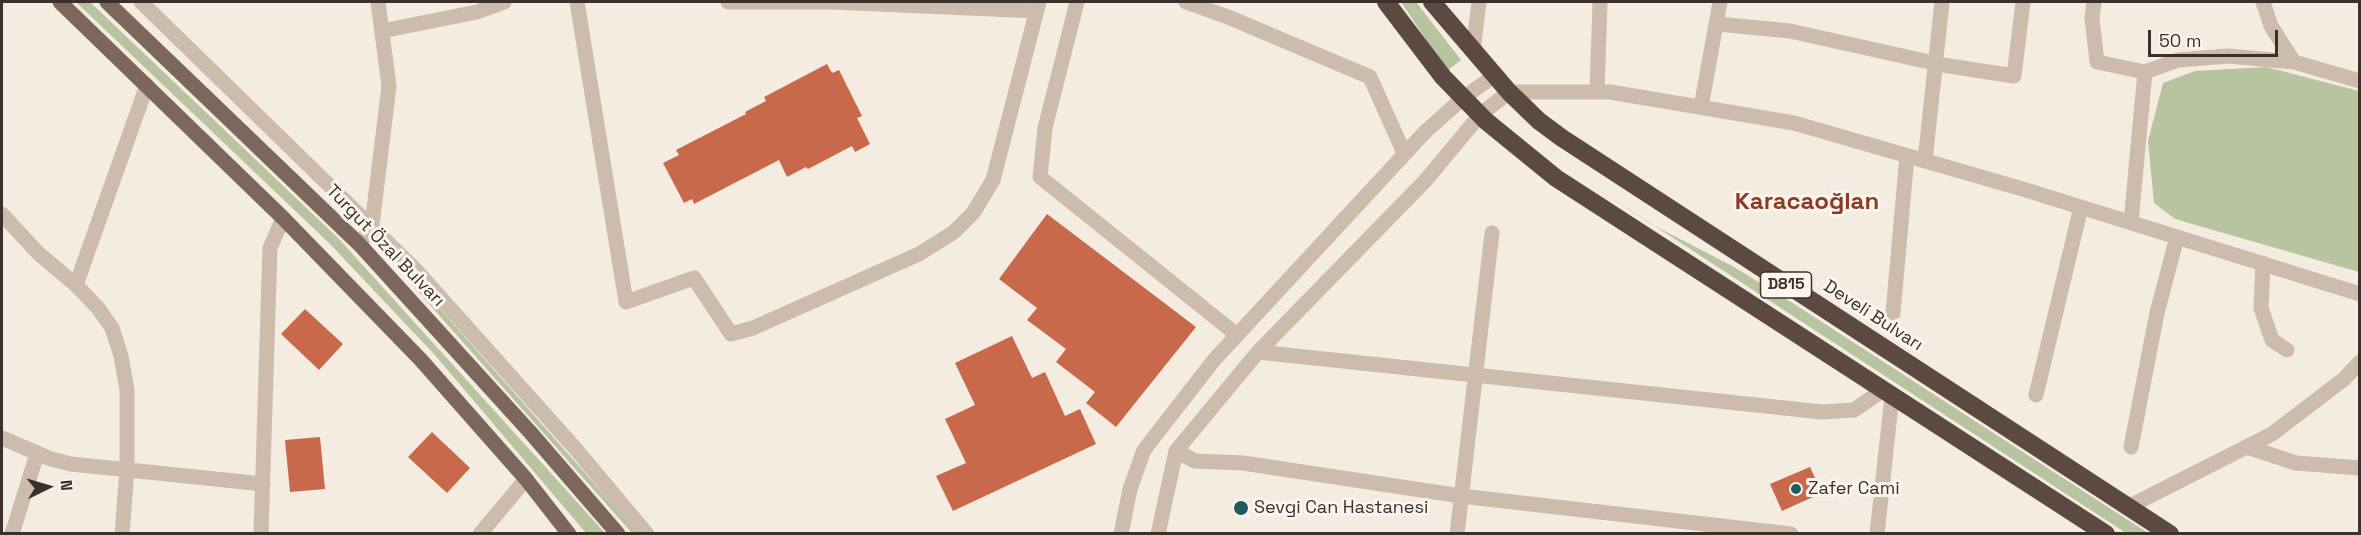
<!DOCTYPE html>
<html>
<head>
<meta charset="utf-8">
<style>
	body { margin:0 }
	#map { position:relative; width:2361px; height:535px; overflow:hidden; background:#f4ebe1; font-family:"Space Grotesk",sans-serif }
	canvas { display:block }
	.frame { position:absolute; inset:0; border:3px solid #3b302b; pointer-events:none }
	.north { position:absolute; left:18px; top:457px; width:60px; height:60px; -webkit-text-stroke:4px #fbf5ee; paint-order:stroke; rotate:85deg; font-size:16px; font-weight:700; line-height:24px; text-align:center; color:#3b302b }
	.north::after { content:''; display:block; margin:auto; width:21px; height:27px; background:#3b302b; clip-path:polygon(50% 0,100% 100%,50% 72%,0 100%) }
	.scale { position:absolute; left:2148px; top:30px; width:130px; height:27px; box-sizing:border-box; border:3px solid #3b302b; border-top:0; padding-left:8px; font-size:18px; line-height:21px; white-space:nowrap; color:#3b302b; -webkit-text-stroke:4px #fbf5ee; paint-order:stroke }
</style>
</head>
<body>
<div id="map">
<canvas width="2361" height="535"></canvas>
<div class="frame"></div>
<div class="north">N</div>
<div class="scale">50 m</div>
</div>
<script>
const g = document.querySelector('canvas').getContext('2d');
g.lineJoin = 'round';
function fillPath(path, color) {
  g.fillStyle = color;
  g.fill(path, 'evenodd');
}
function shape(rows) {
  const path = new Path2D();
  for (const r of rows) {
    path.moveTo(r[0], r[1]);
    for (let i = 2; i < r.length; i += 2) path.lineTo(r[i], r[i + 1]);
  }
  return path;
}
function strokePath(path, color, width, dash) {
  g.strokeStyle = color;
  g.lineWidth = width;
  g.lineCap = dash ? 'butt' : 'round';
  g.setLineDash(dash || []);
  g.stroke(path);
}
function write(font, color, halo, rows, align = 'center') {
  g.font = font + ' "Space Grotesk",sans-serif';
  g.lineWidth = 6;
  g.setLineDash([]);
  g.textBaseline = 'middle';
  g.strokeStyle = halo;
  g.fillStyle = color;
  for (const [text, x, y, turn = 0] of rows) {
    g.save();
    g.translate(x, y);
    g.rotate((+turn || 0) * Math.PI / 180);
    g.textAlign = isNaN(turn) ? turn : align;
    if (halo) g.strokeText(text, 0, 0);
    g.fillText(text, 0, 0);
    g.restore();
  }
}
const green = shape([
	[76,2,90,2,339,239,605,533,586,533,434,354,329,243],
	[1401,2,1416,2,1461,60,1447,71],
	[2266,67,2359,91,2359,272,2175,219,2154,203,2148,141,2163,83,2195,71],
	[1578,176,1651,224,1734,267,1788,300,2148,533,2126,533],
	[412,277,638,533,632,533,407,279]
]);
const building = shape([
	[827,64,832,73,839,70,862,116,857,118,870,144,855,152,852,146,808,169,806,167,787,177,779,160,694,204,692,199,684,203,663,163,679,155,676,150,746,114,745,112,766,101,764,97],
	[1047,214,1196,327,1116,427,1086,403,1095,392,1056,362,1066,349,1027,320,1037,308,999,279],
	[305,309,343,344,319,370,281,334],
	[1012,336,1032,378,1045,372,1065,416,1080,409,1096,444,953,511,936,476,966,463,945,419,975,405,955,363],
	[432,432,470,468,447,493,408,457],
	[320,437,325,489,290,492,285,440],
	[1810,467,1822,493,1782,511,1770,484]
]);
const minor = shape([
	[141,2,415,269,574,447,647,534],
	[577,2,626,302,694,278,731,334,753,328,919,254,954,232,973,213,993,180,1039,2],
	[728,2,832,2,1037,11],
	[1077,2,1045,128,1040,177,1237,335],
	[1186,2,1228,17,1370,77,1404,153],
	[2094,2,2092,18,2097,62,2145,72,2178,60,2228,56,2294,62,2360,81],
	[2263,2,2271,26,2294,62],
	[1718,24,1790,31,1943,65,2014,76,2023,2],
	[382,31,477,12,504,2],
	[1473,51,1479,2],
	[1597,92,1600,2],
	[1701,107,1720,2],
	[1925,161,1942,2],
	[2,214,38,253,76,285,98,308,112,328,121,356,127,390,127,470,122,534],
	[2131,222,2145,72],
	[360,245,372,225,389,86,378,2],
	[2263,263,2261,308,2272,340,2287,350],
	[76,285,147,85],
	[1893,313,1907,156],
	[1258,352,1822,412,1854,410,1883,390],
	[2036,395,2081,207],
	[2,438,51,459,71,464,263,484],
	[2131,447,2157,313,2177,237],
	[2247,447,2296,463,2360,468],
	[1176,451,1195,461,1243,463,1461,496,1791,534],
	[2130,506,2272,434,2344,379,2360,362],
	[12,534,37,454],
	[261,534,270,248,283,218],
	[480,534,526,479],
	[1121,534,1130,489,1144,450,1214,360,1425,132,1463,98,1494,76],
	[1158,534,1176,451,1258,352,1425,181,1480,115,1509,92,1610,92,1794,123,2026,190,2360,294],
	[1457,534,1492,233],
	[1877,534,1892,396]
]);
const major = shape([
	[60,2,283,218,421,360,526,479,569,534],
	[107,2,360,245,530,432,618,534]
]);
const highway = shape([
	[1386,2,1443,77,1486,121,1556,178,2106,534],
	[1432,2,1509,92,1539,121,1562,138,2170,534]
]);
const markers = [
	[1796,489,6,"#1f5a5e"],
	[1241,508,8,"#1f5a5e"]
];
const shields = [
	[1786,285,51]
];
const shieldNames = [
	["D815",1786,285]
];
const streetNames = [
	["Turgut Özal Bulvarı",385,246,46],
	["Develi Bulvarı",1873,316,33]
];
const poiNames = [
	["Zafer Cami",1808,489],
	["Sevgi Can Hastanesi",1254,508]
];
const districtNames = [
	["Karacaoğlan",1807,202]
];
fillPath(green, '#b8c4a0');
fillPath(building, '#c8694b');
strokePath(minor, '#cdbbac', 15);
strokePath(major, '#7d675c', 15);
strokePath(highway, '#5c4a42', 18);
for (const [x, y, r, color] of markers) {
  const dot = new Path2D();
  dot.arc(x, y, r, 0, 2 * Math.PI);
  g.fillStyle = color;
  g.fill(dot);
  strokePath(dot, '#fbf5ee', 2);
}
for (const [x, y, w] of shields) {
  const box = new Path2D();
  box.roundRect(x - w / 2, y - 13, w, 26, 4.5);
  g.fillStyle = '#fbf5ee';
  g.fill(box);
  strokePath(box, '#3b302b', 1.5);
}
write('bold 16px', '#3b302b', null, shieldNames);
write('18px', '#3b302b', '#fbf5ee', streetNames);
write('18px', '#3b302b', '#fbf5ee', poiNames, 'left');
write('bold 24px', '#8c3b22', '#fbf5ee', districtNames);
</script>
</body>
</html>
